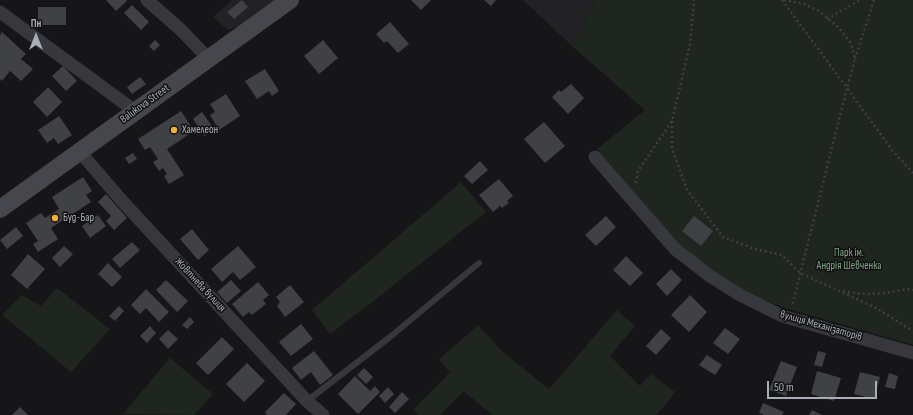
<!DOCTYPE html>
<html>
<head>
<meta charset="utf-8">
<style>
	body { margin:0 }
	#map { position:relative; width:913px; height:415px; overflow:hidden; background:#161618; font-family:"Sofia Sans Condensed",sans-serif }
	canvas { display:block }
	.north { position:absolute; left:16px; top:16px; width:40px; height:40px; -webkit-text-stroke:3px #111113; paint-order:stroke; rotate:0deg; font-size:11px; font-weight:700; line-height:16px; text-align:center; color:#a8adb8 }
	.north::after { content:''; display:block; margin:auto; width:14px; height:18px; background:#a8adb8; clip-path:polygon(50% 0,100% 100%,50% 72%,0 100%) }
	.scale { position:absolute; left:767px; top:381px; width:110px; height:18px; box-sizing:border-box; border:2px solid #a8adb8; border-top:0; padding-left:5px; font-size:12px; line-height:14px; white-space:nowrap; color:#a8adb8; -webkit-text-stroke:3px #111113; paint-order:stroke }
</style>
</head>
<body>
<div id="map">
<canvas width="913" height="415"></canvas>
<div class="north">Пн</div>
<div class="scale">50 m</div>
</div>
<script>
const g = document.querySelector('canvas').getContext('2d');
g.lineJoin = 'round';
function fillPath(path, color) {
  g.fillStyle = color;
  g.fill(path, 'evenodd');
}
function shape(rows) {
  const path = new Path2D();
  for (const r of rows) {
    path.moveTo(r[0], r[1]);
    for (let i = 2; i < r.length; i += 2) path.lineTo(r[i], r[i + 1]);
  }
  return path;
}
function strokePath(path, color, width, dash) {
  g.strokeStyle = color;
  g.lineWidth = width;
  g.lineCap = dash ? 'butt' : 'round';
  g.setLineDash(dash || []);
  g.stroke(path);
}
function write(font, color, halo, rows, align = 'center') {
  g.font = font + ' "Sofia Sans Condensed",sans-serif';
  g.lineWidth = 3;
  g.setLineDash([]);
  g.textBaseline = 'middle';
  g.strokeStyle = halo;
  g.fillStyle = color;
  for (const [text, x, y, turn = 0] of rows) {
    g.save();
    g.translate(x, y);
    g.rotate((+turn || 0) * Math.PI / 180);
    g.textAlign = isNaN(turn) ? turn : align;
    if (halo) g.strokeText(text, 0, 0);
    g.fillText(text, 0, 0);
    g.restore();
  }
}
const built = shape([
	[232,0,279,0,245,24,228,30,213,17],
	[523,0,597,0,572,46]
]);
const green = shape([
	[597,0,913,0,913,345,785,308,743,292,687,252,673,238,597,149,645,110,572,46],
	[461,182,486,212,367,306,330,334,312,310],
	[57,288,110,329,71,372,2,315,22,295,41,306],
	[617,310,635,326,610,356,640,386,651,374,675,392,666,404,656,415,492,415,464,391,440,415,419,415,413,409,450,373,439,359,478,325,503,352,549,389],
	[170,358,213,394,194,415,123,414]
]);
const building = shape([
	[106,0,126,0,127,1,116,11],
	[242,0,248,7,234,19,227,12],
	[411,0,431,0,421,10],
	[484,0,496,0,491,6],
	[132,5,149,22,141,30,124,13],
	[38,7,66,7,66,25,38,25],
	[390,22,409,44,398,53,387,41,384,43,376,34],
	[2,32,26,54,21,59,33,69,21,81,10,71,2,81,0,79,0,35],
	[155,40,160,45,154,51,149,46],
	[323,40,338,58,319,74,304,56],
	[63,66,77,81,66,91,52,76],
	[265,69,279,91,272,96,269,91,257,99,245,81],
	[140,77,146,84,132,94,127,87],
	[571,84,584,98,568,114,552,97,559,90,561,92],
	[48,87,62,102,47,117,33,102],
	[226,94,240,116,219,130,210,115,215,112,210,104],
	[181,111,194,131,167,149,184,175,169,184,164,176,167,174,163,168,159,171,153,162,158,159,150,147,145,150,138,139],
	[202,112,214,129,204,136,193,119],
	[59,116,72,135,58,144,54,138,47,143,38,130],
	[544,122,565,146,545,163,524,139],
	[133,153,137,159,129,164,125,158],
	[480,161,488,170,472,184,464,176],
	[83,177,92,191,86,195,91,202,51,228,58,239,38,252,33,244,38,241,26,223,41,213,45,218,59,209,52,197],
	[499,179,513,196,507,201,509,203,502,208,500,206,493,212,479,195],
	[106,194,127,218,114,230,106,221,111,216,98,202],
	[98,215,106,226,90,238,82,226],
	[606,216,616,227,596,246,585,235],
	[694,216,713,231,701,246,682,231],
	[16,227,23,236,7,249,0,240],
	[192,229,209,250,198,260,180,239],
	[132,242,140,250,120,268,112,259],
	[64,246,73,254,60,267,52,258],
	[238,246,256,267,240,280,233,272,222,282,211,269],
	[28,254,45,269,27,289,11,275],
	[626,256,643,273,630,286,613,270],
	[108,263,122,277,112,287,98,274],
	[671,269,682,280,667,296,656,284],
	[166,280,188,301,177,312,156,290],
	[231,280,241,291,227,303,217,292],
	[258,282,269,295,263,300,266,304,252,315,249,312,243,317,232,304],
	[290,285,304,302,285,317,277,306,280,302,276,297],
	[146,289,169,312,159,322,146,308,140,314,131,305],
	[690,295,707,312,689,332,671,315],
	[119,306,124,311,115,321,109,316],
	[190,317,194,322,187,329,182,325],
	[301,324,313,339,291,356,279,342],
	[150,326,156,333,147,343,140,336],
	[725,328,740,339,728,354,713,343],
	[661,329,671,338,656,355,646,346],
	[168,330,178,339,168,349,159,339],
	[222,337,234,349,208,375,196,363],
	[314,351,333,375,320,385,311,372,301,380,292,368],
	[818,351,826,353,822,367,814,365],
	[707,355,722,365,715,375,699,365],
	[781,361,797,367,786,396,769,390],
	[247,363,265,381,244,402,226,384],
	[364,368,373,377,366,384,357,375],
	[817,371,841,378,834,401,811,394],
	[860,372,880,377,874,399,854,394],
	[889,373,898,376,895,389,885,387],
	[355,376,370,391,375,386,380,392,358,414,338,394],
	[388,387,394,394,385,403,379,396],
	[402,392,409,399,395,413,389,407],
	[284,393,296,404,286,415,267,415,265,412],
	[763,403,784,412,782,415,764,415,759,413],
	[20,407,28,415,12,415],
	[812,410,822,415,809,415]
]);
const path = shape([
	[782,0,847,88,792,306],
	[784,0,804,4,819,11,838,27,851,43,855,59,847,88,892,150,913,173],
	[827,19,860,0],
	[855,59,874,0],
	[672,121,672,148,687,190,723,237,755,249,782,255,800,273,876,308,913,331],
	[636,183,638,171,672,121,690,44,694,0],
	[843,291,861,294,886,293,907,289,913,290]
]);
const lane = shape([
	[307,401,390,337,479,263]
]);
const street = shape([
	[147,0,180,29,208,58],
	[0,12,135,111],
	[80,152,123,202,307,401,323,415],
	[595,157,675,249,710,276,740,295,782,316,913,353]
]);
const secondary = shape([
	[0,209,290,0]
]);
const markers = [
	[174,130,4,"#f2b134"],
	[55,218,4,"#f2b134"]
];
const streetNames = [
	["Balukova Street",145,104,-36],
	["Жовтнева вулиця",200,285,47],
	["вулиця Механізаторів",821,326,16]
];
const poiNames = [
	["Хамелеон",182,130],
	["Буд-Бар",63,218]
];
const parkNames = [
	["Парк ім.",849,253],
	["Андрія Шевченка",849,266]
];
fillPath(built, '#222225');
fillPath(green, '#1e261f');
fillPath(building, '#404145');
strokePath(path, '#3d3f44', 2.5, [2, 3]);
strokePath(lane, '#37383d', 6);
strokePath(street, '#37383d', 13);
strokePath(secondary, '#45474d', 18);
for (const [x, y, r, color] of markers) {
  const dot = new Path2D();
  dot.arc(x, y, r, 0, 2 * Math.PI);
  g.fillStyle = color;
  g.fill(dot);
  strokePath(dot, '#111113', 1.5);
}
write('11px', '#a8adb8', '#111113', streetNames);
write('11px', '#a8adb8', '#111113', poiNames, 'left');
write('11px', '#7fa381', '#111113', parkNames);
</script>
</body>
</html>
